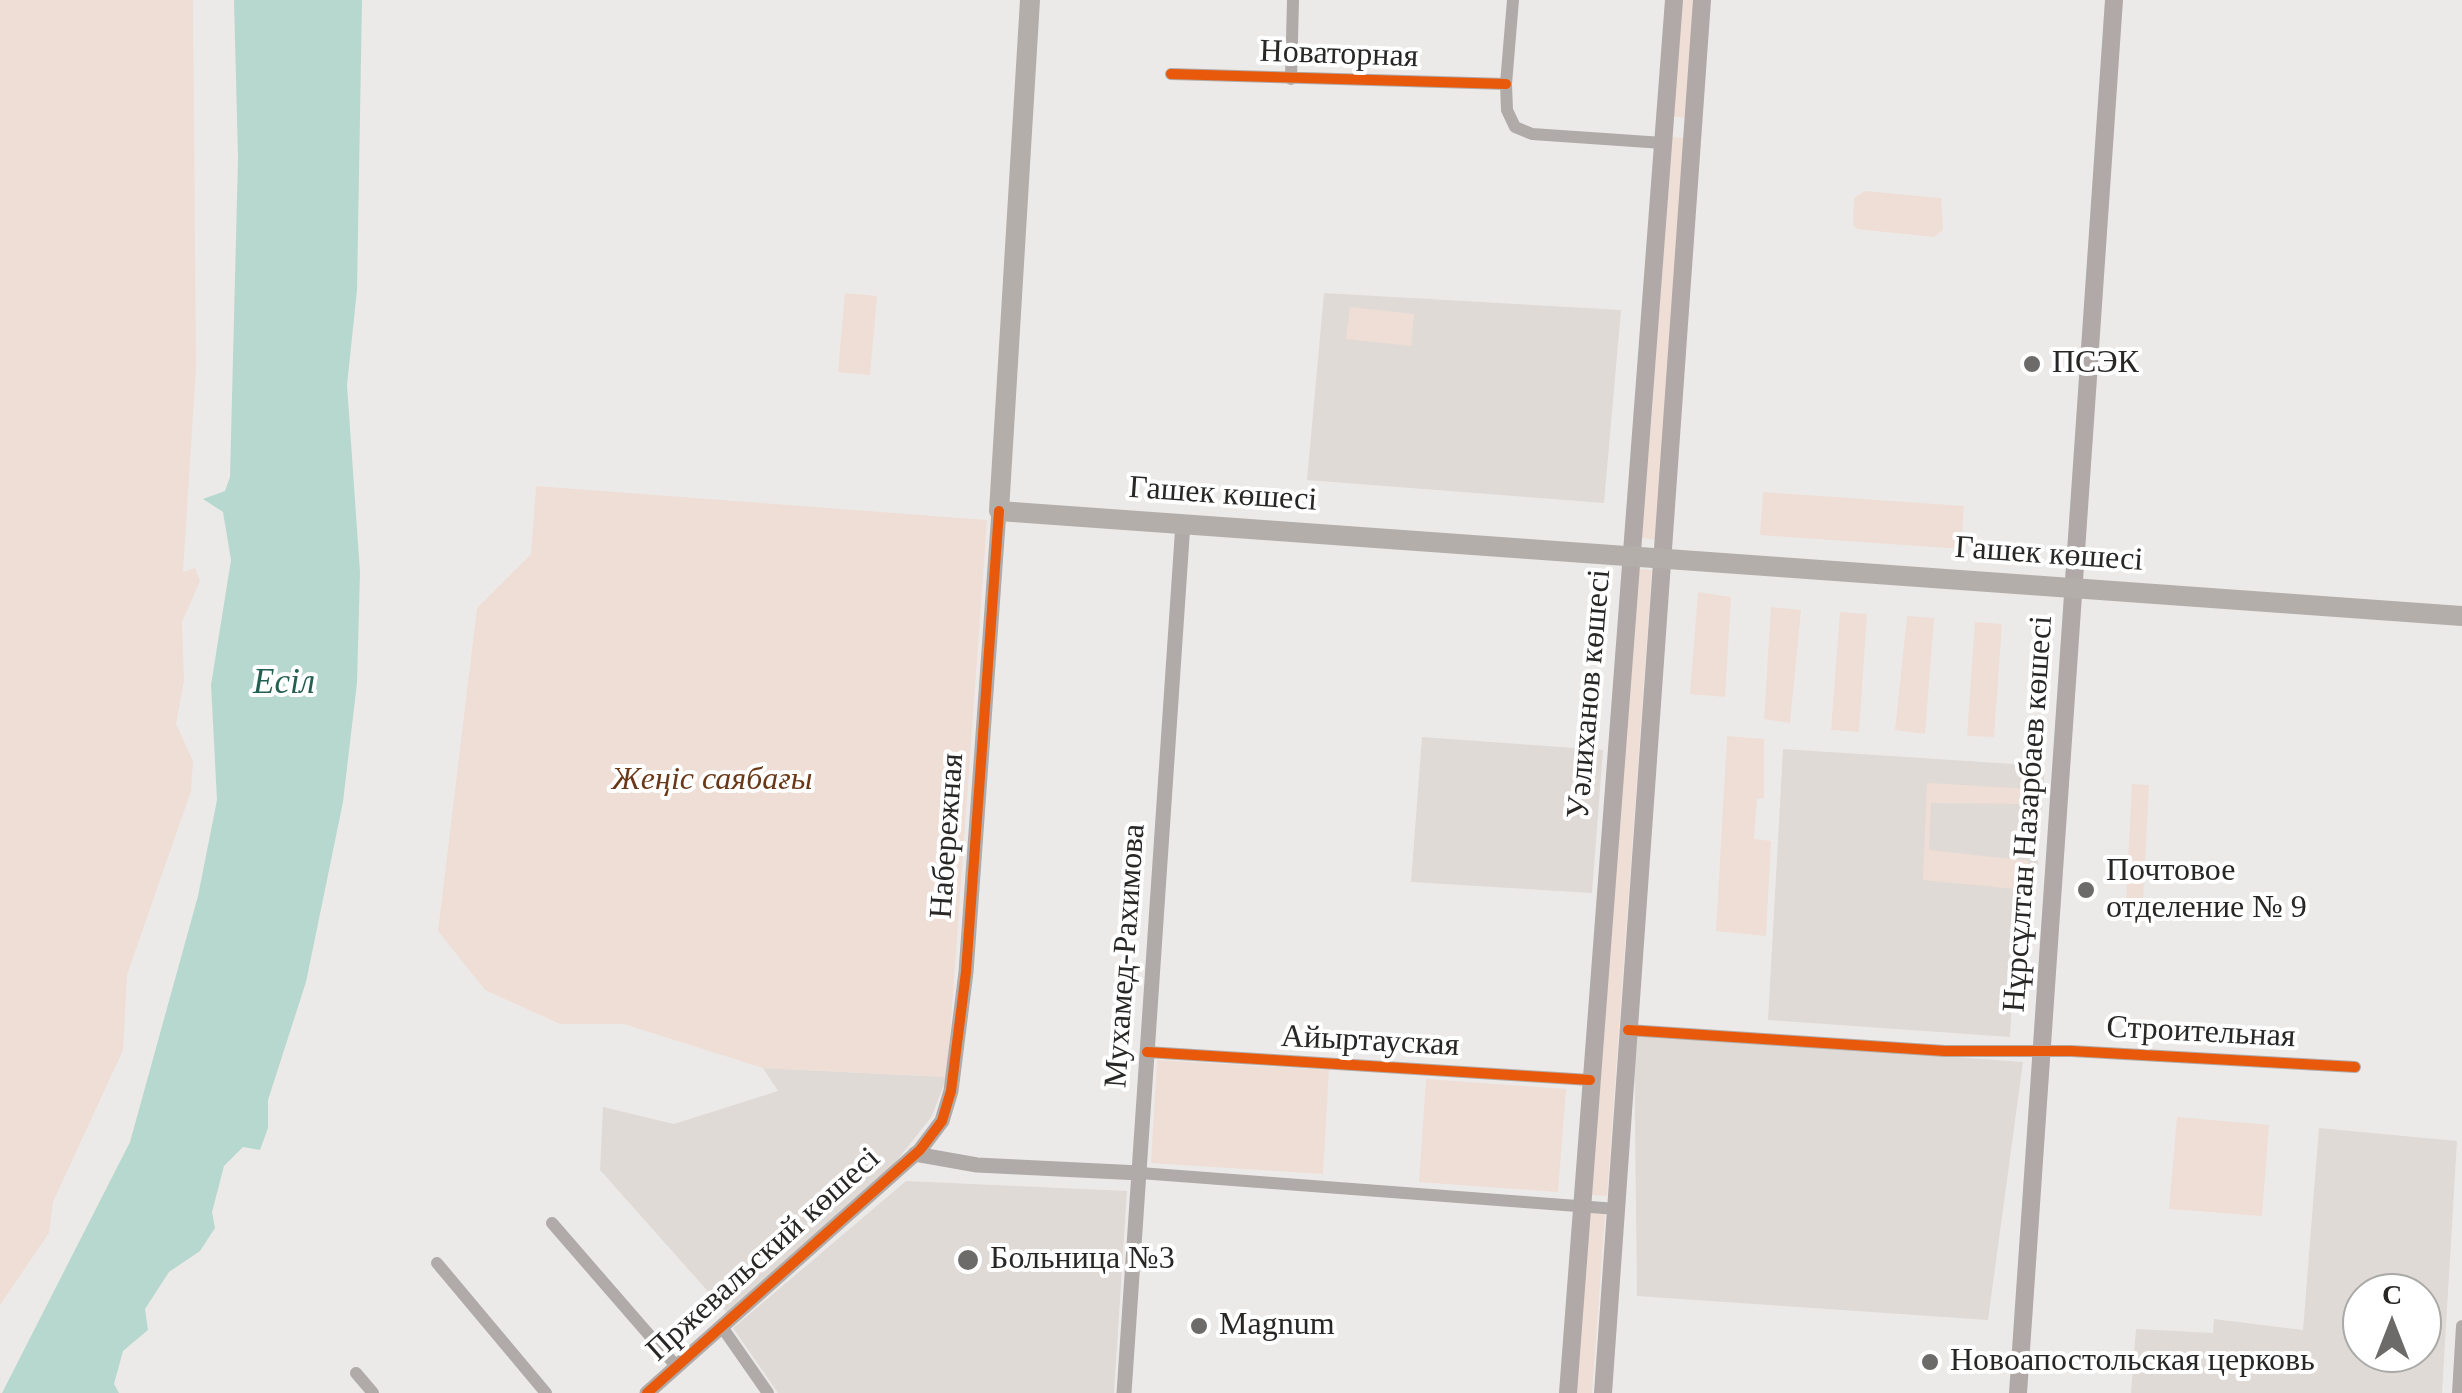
<!DOCTYPE html>
<html>
<head>
<meta charset="utf-8">
<style>
	body { margin:0 }
	#map { position:relative; width:2462px; height:1393px; overflow:hidden; background:#eceae9; font-family:"Times New Roman",serif }
	canvas { display:block }
	.north { position:absolute; left:2342px; top:1273px; width:100px; height:100px; box-sizing:border-box; background:#fff; border:2px solid #a9a9a8; border-radius:50%; rotate:0deg; font-size:28px; font-weight:700; line-height:40px; text-align:center; color:#282726 }
	.north::after { content:''; display:block; margin:auto; width:35px; height:45px; background:#6d6b6a; clip-path:polygon(50% 0,100% 100%,50% 72%,0 100%) }
</style>
</head>
<body>
<div id="map">
<canvas width="2462" height="1393"></canvas>
<div class="north">С</div>
</div>
<script>
const g = document.querySelector('canvas').getContext('2d');
g.lineJoin = 'round';
function fillPath(path, color) {
  g.fillStyle = color;
  g.fill(path, 'evenodd');
}
function shape(rows) {
  const path = new Path2D();
  for (const r of rows) {
    path.moveTo(r[0], r[1]);
    for (let i = 2; i < r.length; i += 2) path.lineTo(r[i], r[i + 1]);
  }
  return path;
}
function strokePath(path, color, width, dash) {
  g.strokeStyle = color;
  g.lineWidth = width;
  g.lineCap = dash ? 'butt' : 'round';
  g.setLineDash(dash || []);
  g.stroke(path);
}
function write(font, color, halo, rows, align = 'center') {
  g.font = font + ' "Times New Roman",serif';
  g.lineWidth = 8;
  g.setLineDash([]);
  g.textBaseline = 'middle';
  g.strokeStyle = halo;
  g.fillStyle = color;
  for (const [text, x, y, turn = 0] of rows) {
    g.save();
    g.translate(x, y);
    g.rotate((+turn || 0) * Math.PI / 180);
    g.textAlign = isNaN(turn) ? turn : align;
    if (halo) g.strokeText(text, 0, 0);
    g.fillText(text, 0, 0);
    g.restore();
  }
}
const built = shape([
	[1324,293,1621,310,1604,503,1307,480],
	[1422,737,1603,750,1592,893,1411,882],
	[1783,749,2045,766,2033,927,2016,927,2010,1037,1768,1020],
	[1634,1033,2023,1062,1988,1320,1637,1296],
	[763,1068,947,1077,932,1116,891,1168,728,1314,600,1170,603,1107,674,1124,778,1091],
	[2319,1128,2457,1141,2442,1393,2131,1393,2136,1329,2213,1333,2214,1319,2303,1330],
	[2362,1293,2422,1293,2422,1353,2362,1353],
	[906,1181,1127,1191,1114,1393,778,1393,733,1328]
]);
const green = shape([
	[0,0,193,0,196,368,183,572,195,568,200,581,182,622,184,681,176,724,193,761,191,791,127,975,123,1050,53,1202,49,1233,0,1305],
	[1681,0,1694,0,1685,118,1672,116],
	[1670,137,1684,138,1656,540,1641,538],
	[1865,191,1941,198,1943,230,1934,237,1857,229,1853,224,1854,198],
	[845,293,877,296,870,375,838,372],
	[1350,307,1414,314,1411,346,1346,339],
	[536,486,987,520,947,1077,763,1068,624,1024,560,1024,485,990,438,931,477,608,531,554],
	[1763,492,1964,506,1961,549,1760,535],
	[1634,569,1652,570,1607,1196,1589,1195],
	[1698,592,1731,597,1725,697,1690,694],
	[1771,607,1801,610,1790,723,1764,719],
	[1840,612,1867,614,1859,732,1831,730],
	[1907,616,1934,618,1925,734,1895,730],
	[1975,622,2002,624,1994,737,1967,736],
	[1727,736,1764,739,1764,798,1757,799,1754,839,1771,841,1766,936,1716,931],
	[1927,783,2033,789,2032,804,1931,803,1929,850,2028,861,2026,890,1923,880],
	[2132,784,2149,785,2143,902,2126,901],
	[1157,1060,1329,1070,1323,1174,1151,1163],
	[1426,1079,1566,1089,1558,1192,1419,1182],
	[2177,1117,2269,1125,2262,1216,2169,1209],
	[1588,1213,1605,1214,1592,1393,1575,1393]
]);
const water = shape([
	[234,0,362,0,357,290,347,385,360,572,357,683,343,802,306,982,268,1100,268,1128,260,1150,243,1147,224,1166,212,1212,215,1228,200,1251,169,1272,145,1309,148,1330,123,1351,114,1384,119,1393,2,1393,130,1142,198,896,217,800,211,685,231,560,223,512,203,499,225,491,230,477,238,158]
]);
const minor = shape([
	[1513,0,1506,84,1507,110,1515,127,1532,134,1663,143],
	[1171,74,1506,84],
	[1291,79,1293,0],
	[1628,1030,1945,1051,2071,1051,2355,1067],
	[1147,1052,1590,1080],
	[1140,1173,1617,1209],
	[552,1223,677,1367],
	[437,1263,546,1393],
	[722,1327,768,1393],
	[356,1373,373,1393],
	[2458,1393,2462,1326]
]);
const tertiary = shape([
	[915,1154,977,1165,1140,1173],
	[647,1393,920,1150,942,1121,951,1091,966,972,999,511],
	[1124,1393,1183,523]
]);
const secondary = shape([
	[1568,1393,1674,0],
	[1603,1393,1702,0],
	[2018,1393,2114,0]
]);
const primary = shape([
	[1030,0,999,511,2462,616]
]);
const cycleway = shape([
	[1171,74,1506,84],
	[1628,1030,1945,1051,2071,1051,2355,1067],
	[1147,1052,1590,1080],
	[647,1393,920,1150,942,1121,951,1091,966,972,999,511]
]);
const markers = [
	[2032,364,10,"#6d6b6a"],
	[2086,890,10,"#6d6b6a"],
	[968,1260,12,"#6d6b6a"],
	[1199,1326,10,"#6d6b6a"],
	[1930,1362,10,"#6d6b6a"]
];
const streetNames = [
	["Новаторная",1339,55,2],
	["Гашек көшесі",1223,495,4],
	["Гашек көшесі",2049,555,4],
	["Уәлиханов көшесі",1590,694,-85],
	["Нұрсұлтан Назарбаев көшесі",2029,814,-86],
	["Набережная",948,836,-86],
	["Мухамед-Рахимова",1126,956,-86],
	["Строительная",2201,1033,3],
	["Айыртауская",1370,1042,3],
	["Пржевальский көшесі",764,1255,-42]
];
const poiNames = [
	["ПСЭК",2052,364],
	["Почтовое",2106,872],
	["отделение № 9",2106,909],
	["Больница №3",990,1260],
	["Magnum",1219,1326],
	["Новоапостольская церковь",1950,1362]
];
const parkNames = [
	["Жеңіс саябағы",712,781]
];
const waterNames = [
	["Есіл",284,684]
];
fillPath(built, '#e0dad6');
fillPath(green, '#efded5');
fillPath(water, '#b7d8ce');
strokePath(minor, '#b0aba8', 12);
strokePath(tertiary, '#b0aba8', 15);
strokePath(secondary, '#b0a9a7', 18);
strokePath(primary, '#b3aeaa', 20);
strokePath(cycleway, '#e8590c', 10);
for (const [x, y, r, color] of markers) {
  const dot = new Path2D();
  dot.arc(x, y, r, 0, 2 * Math.PI);
  g.fillStyle = color;
  g.fill(dot);
  strokePath(dot, '#fff', 4);
}
write('32px', '#282726', '#fff', streetNames);
write('32px', '#282726', '#fff', poiNames, 'left');
write('italic 32px', '#6a3717', '#fff', parkNames);
write('italic 35px', '#226051', '#fff', waterNames);
</script>
</body>
</html>
